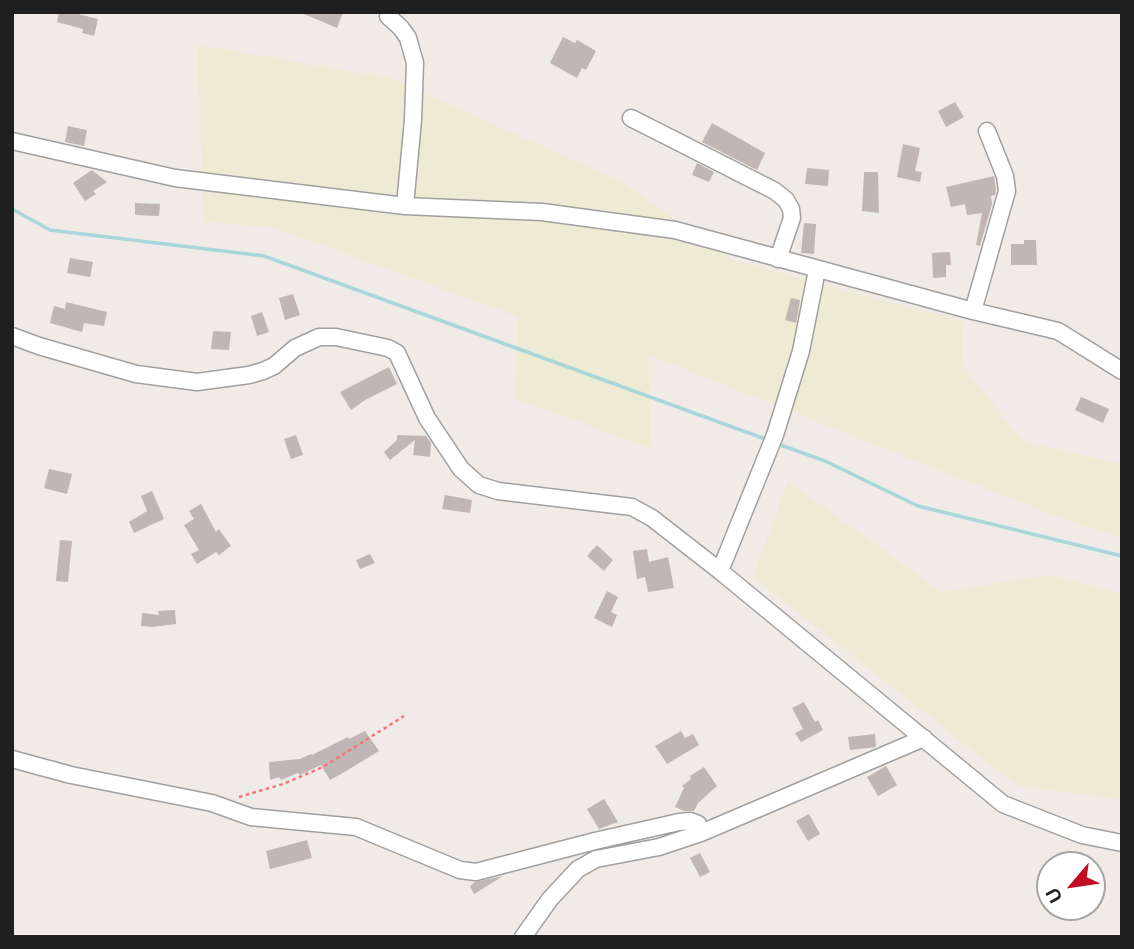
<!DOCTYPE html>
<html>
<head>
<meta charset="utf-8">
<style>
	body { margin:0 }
	#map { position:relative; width:1134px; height:949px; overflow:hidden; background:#f0ebe6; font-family:Arial,sans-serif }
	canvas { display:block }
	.frame { position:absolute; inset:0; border:14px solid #1f1f1f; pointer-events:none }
	.north { position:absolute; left:1036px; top:851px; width:70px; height:70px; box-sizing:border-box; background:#fff; border:2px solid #a5a5a5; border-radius:50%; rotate:241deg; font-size:19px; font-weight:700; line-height:28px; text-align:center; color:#1f1f1f }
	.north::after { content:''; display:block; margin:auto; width:24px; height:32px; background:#c40b25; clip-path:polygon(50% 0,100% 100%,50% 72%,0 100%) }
</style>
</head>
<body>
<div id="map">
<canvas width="1134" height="949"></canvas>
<div class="frame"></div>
<div class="north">U</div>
</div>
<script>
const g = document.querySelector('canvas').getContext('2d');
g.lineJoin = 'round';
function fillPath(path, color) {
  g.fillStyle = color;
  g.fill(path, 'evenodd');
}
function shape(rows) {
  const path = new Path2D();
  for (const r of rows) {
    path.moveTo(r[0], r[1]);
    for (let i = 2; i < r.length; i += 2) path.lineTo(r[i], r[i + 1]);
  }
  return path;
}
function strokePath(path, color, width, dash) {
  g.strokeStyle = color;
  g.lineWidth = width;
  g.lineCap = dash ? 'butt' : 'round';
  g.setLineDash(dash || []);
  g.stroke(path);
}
const farmland = shape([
	[197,45,390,78,620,181,734,261,963,321,963,366,1023,442,1122,464,1122,537,1068,521,648,355,651,448,515,399,518,317,273,227,204,222],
	[788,481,941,592,1049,575,1122,594,1122,800,1016,785,753,577]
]);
const stream = shape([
	[12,209,50,230,264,256,768,440],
	[775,443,825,461,918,506,1122,556]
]);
const building = shape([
	[59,12,70,12,98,19,94,36,82,33,83,29,57,22],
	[299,12,343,12,337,28],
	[563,37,575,43,577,40,596,51,586,70,582,68,577,78,550,63],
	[955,102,964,117,946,127,938,111],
	[712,123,765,153,757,170,702,142],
	[68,126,87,130,84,146,65,142],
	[903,144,920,148,915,171,922,172,920,182,897,177],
	[697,163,714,172,709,182,692,175],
	[807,168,829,170,828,186,805,184],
	[92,170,107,182,93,191,96,194,85,201,73,183],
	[864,172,878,172,879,213,862,211],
	[994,176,996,190,995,195,991,196,992,204,980,246,976,245,982,213,967,215,965,204,951,207,946,187],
	[135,203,160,204,159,216,135,215],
	[804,223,816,224,814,254,801,253],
	[1024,240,1036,240,1037,265,1011,265,1011,244,1024,244],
	[950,252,951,265,946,265,946,277,933,278,932,253],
	[70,258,93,262,90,277,67,273],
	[293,294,300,315,285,320,279,298],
	[791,298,800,300,796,323,785,320],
	[66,302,107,312,104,326,84,323,82,332,50,323,54,306,65,309],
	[262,312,269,332,257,336,251,316],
	[213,331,231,332,229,350,211,349],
	[389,367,397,384,365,400,351,410,340,392],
	[1081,397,1109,409,1103,423,1075,410],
	[296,435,303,455,291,459,284,439],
	[397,435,426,436,431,443,430,457,413,455,415,440,390,460,384,452,397,440],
	[49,469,72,474,67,494,44,488],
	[152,491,164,519,134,533,129,522,147,511,141,496],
	[445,495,472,500,470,513,442,509],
	[201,504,216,532,219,529,231,546,219,555,216,552,197,564,191,554,199,550,184,525,194,519,189,511],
	[60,540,72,541,68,582,56,581],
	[597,545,613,560,604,571,587,556],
	[647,549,649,562,668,557,674,588,648,592,645,577,637,579,633,551],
	[370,554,375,563,360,569,356,560],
	[607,591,618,597,611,612,617,615,612,627,594,618],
	[175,610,176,624,152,627,141,626,142,613,159,615,158,611],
	[804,702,815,722,818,720,823,730,801,742,795,733,803,729,792,708],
	[365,731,379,751,343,773,330,780,321,765,300,775,298,773,281,780,279,777,270,780,269,762,300,759,311,754,312,755,348,737,349,739],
	[681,731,685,738,693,734,699,745,667,764,655,746],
	[875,734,876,747,850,750,848,737],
	[886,766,897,785,878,796,867,777],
	[704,767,717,786,698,803,694,811,684,811,675,807,684,788,682,786,691,779,690,776],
	[604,799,618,822,599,829,587,809],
	[809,814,820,834,808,841,796,821],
	[307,840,312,858,270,869,266,851],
	[700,853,710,872,700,877,690,858],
	[503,876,474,894,470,886,475,882]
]);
const path = shape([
	[239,797,283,784,323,767,404,716]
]);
const minor = shape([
	[388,16,401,28,408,38,415,63,413,120,405,206],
	[631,118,775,191,786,200,791,209,792,218,778,259],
	[12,141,175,178,405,206,542,212,675,230,973,311,1058,331,1122,371],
	[973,311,1007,191,1005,176,987,131],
	[12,336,39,346,136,374,197,382,249,375,263,371,274,366,295,348,319,337,336,337,388,348,397,353,427,418,461,469,479,485,498,491,632,507,652,518,720,571,1003,804,1082,835,1122,843],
	[720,571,775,435,801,351,817,270],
	[12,759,71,775,212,803,251,817,356,827,460,870,476,872,595,841,679,822,690,821,698,824,701,833],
	[523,937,550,899,578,869,596,859,659,847,701,833,924,738]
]);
fillPath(farmland, '#edebd3');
strokePath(stream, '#a9d6db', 3.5);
fillPath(building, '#c0b6b3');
strokePath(minor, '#a0a0a0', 19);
strokePath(path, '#f27579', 2.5, [3.5, 3.5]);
strokePath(minor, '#fff', 16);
</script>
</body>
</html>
